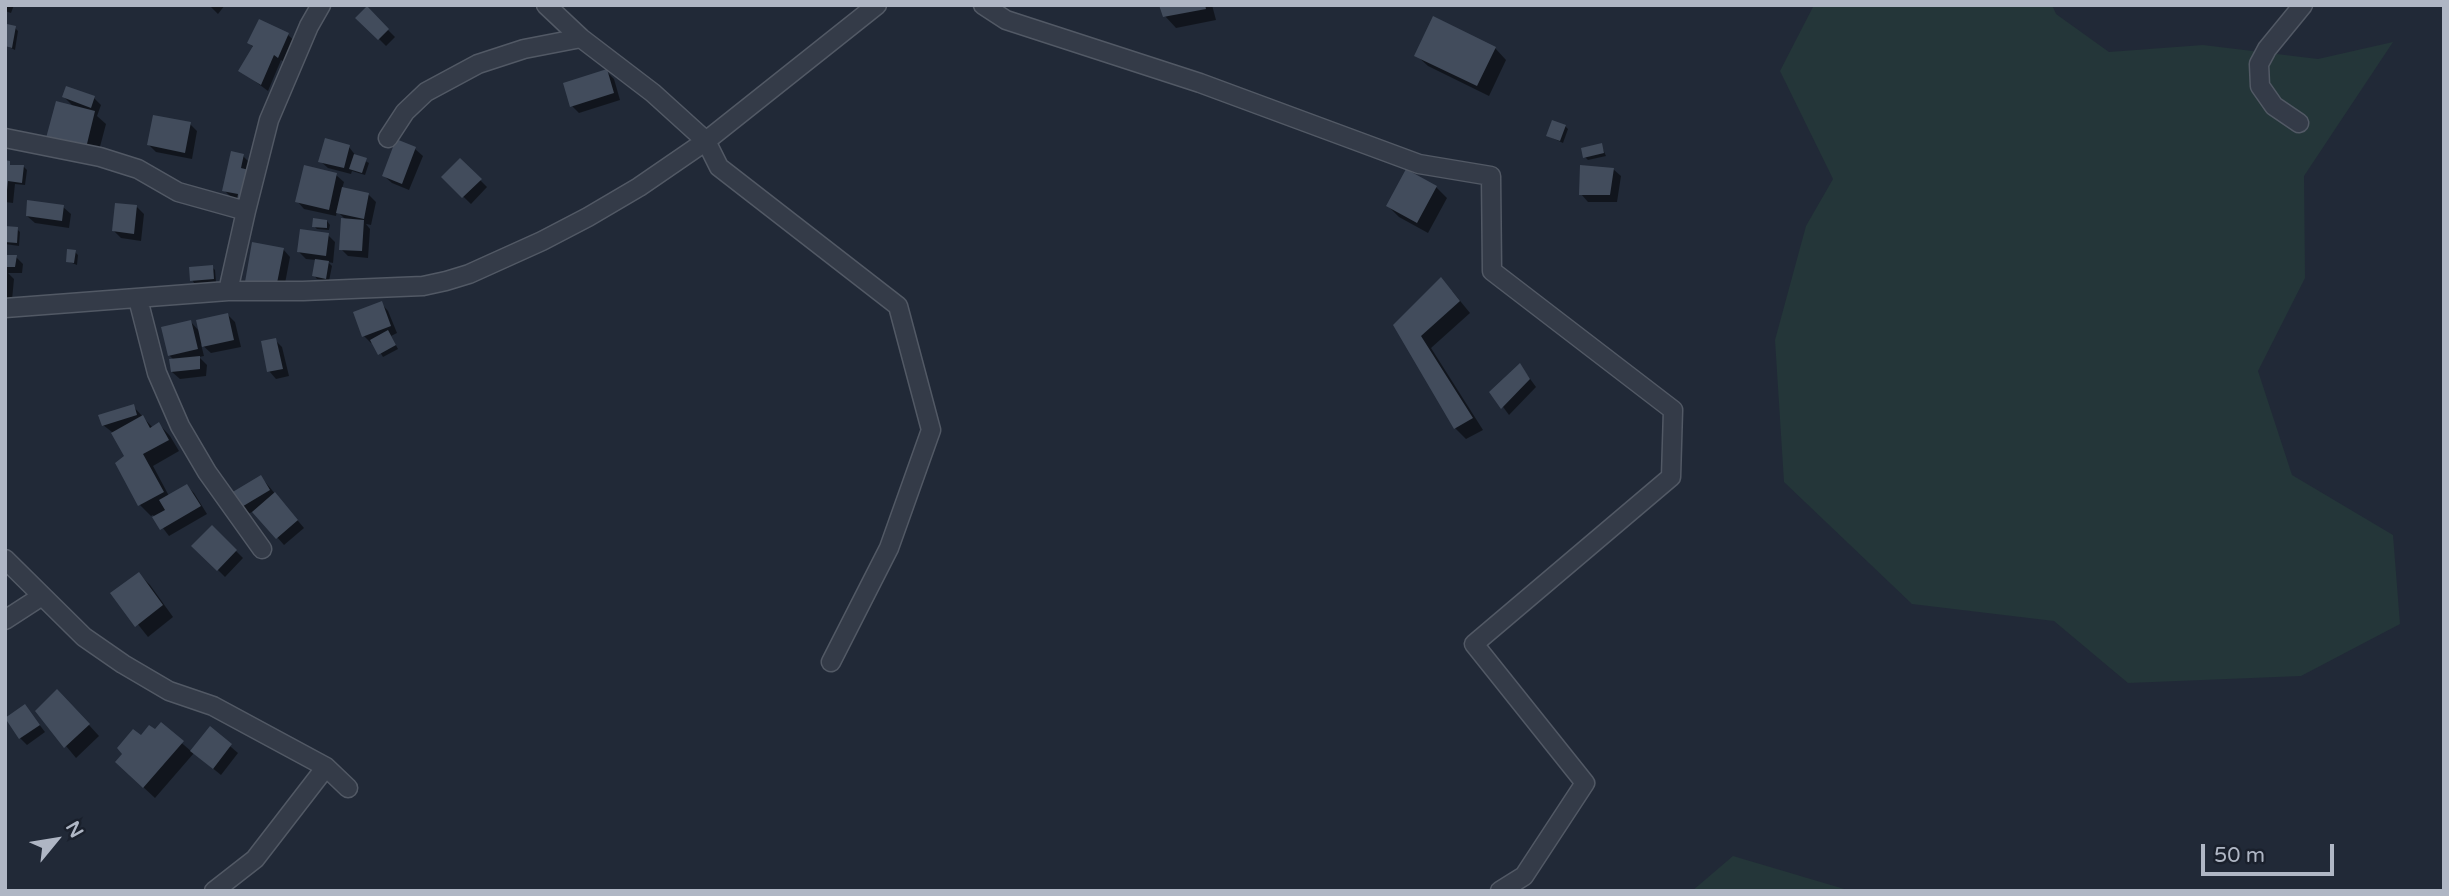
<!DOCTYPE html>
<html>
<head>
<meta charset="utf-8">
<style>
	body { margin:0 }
	#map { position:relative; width:2449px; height:896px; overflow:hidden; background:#212937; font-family:"Varela Round",sans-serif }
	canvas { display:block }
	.frame { position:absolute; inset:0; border:7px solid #afb6c4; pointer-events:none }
	.north { position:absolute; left:21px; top:805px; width:70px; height:70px; -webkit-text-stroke:5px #1a202c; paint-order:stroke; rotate:60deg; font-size:19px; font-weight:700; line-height:28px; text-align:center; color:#afb6c4 }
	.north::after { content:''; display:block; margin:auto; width:24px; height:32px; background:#afb6c4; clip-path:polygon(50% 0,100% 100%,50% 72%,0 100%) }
	.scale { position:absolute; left:2201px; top:844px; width:133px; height:32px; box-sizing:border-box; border:4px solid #afb6c4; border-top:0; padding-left:9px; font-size:21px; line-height:24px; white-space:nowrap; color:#afb6c4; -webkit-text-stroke:5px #1a202c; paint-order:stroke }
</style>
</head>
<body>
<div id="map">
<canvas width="2449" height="896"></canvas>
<div class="frame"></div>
<div class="north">N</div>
<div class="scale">50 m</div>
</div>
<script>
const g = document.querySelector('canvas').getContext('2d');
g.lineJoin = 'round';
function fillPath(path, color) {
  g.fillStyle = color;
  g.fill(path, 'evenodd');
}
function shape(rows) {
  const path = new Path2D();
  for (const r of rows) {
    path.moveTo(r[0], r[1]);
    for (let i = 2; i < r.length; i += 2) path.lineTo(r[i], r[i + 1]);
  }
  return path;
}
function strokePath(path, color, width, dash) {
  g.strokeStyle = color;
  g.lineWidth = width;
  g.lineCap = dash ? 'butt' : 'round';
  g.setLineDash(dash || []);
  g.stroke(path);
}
const green = shape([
	[1814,5,2052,5,2056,14,2109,52,2203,45,2318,59,2393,42,2304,176,2305,278,2258,371,2292,475,2393,535,2400,624,2301,676,2128,683,2054,621,1912,604,1784,482,1775,340,1806,226,1833,179,1780,71],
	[1733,856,1851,891,1692,891]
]);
const shadow = shape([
	[5,5,14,5,11,13,5,11],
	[209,5,225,5,218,14],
	[1161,5,1212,5,1216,20,1176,28,1165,16],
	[367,9,395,37,386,46,358,18],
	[260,21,288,35,296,42,286,63,281,60,268,91,240,70,254,48,249,43],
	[15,28,18,31,15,50,5,45],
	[1495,48,1506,60,1489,96,1428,66,1416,55],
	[606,71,614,79,620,100,579,113,572,106],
	[64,97,94,98,101,105,97,116,106,124,97,158,59,148,75,108],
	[190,124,197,131,192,159,156,152,149,145],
	[1565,126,1568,129,1563,143,1548,136],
	[1601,145,1606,156,1588,160,1585,157],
	[349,147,356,156,369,163,365,175,352,171,351,174,328,168,320,161],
	[415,149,423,156,409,190,392,183,384,176],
	[243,156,250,163,239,199,231,197,224,190],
	[460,160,487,187,471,204,443,177],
	[5,162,14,167,24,167,27,170,25,185,15,184,13,203,5,202],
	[1613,169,1621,176,1617,202,1588,202,1581,194],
	[336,175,344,182,342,189,369,195,376,202,371,225,366,224,370,229,368,258,348,256,341,249,346,220,337,211,336,216,304,209,297,201],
	[1436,187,1447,198,1428,233,1399,217,1388,206],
	[63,207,71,214,69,228,35,223,27,216],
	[137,207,144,214,141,241,121,238,114,231],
	[327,221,330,225,329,230,317,229,314,226],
	[5,228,17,229,20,232,19,246,5,244],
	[328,235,335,242,333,263,328,262,332,266,329,281,317,279,314,275,316,260,306,259,299,252],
	[254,244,283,249,290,257,283,294],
	[75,252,78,255,77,265,67,261],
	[5,257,16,257,23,264,22,273,8,273,14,279,12,300,5,299],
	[212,267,215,270,216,282,195,284,192,280],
	[1452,291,1470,313,1431,348,1483,430,1466,439,1455,428,1395,325],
	[381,303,388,311,397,333,391,336,398,349,383,357,374,342,371,343,364,336],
	[228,315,235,322,241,347,211,353,201,344,204,356,199,357,207,365,206,376,180,379,172,372,174,360,169,355,191,322,200,332],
	[275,340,282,347,289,376,276,379,269,371],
	[1520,365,1536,387,1509,415,1492,392],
	[133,406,153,428,159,424,170,436,179,451,153,466,169,496,187,486,194,493,207,514,169,536,153,515,151,516,140,505,126,456,112,432,103,425],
	[261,477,304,528,284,545,254,511,248,514,241,507],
	[212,527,243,558,225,577,194,546],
	[139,574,150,585,173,617,148,637,113,593],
	[68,702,99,736,76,758,37,711],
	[25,706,45,732,27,745,20,738],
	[161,725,192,752,210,729,238,753,221,775,194,753,155,798,128,773,124,754,141,737,155,731]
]);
const building = shape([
	[1159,5,1205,5,1206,9,1163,17],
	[367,6,389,29,378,40,355,18],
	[1433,16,1496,47,1477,86,1414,56],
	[259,19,289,33,278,58,274,55,261,85,238,71,253,46,247,43],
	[7,24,16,26,12,48,5,46],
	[607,69,614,93,570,107,563,83],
	[66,86,95,96,91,108,62,97],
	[56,101,95,111,86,148,46,138],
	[153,115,191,122,185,153,147,145],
	[1552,120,1566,125,1560,141,1546,136],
	[325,138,350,145,344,168,318,162],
	[396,139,416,147,402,184,382,176],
	[1602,143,1604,153,1583,158,1581,148],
	[231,151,244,154,241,168,253,171,246,203,237,201,238,194,222,191],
	[354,154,367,158,362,173,349,169],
	[460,158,482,179,462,198,441,177],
	[5,160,10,161,10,165,24,165,22,183,8,181,7,190],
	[304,165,337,173,329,210,295,202],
	[1580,165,1614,168,1610,195,1579,195],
	[1406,169,1437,186,1417,223,1386,206],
	[342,187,369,193,364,219,336,213],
	[27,200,64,205,62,221,26,216],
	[115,203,137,205,134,234,112,231],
	[313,218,327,220,327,228,312,227],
	[341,218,364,220,362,251,339,250],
	[5,226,18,227,17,243,5,242],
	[300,229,329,233,326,256,297,252],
	[252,242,284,248,276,288,245,282],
	[67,249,76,250,74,263,66,262],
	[5,255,17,255,15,267,5,267],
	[315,259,329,261,326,279,312,276],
	[213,265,214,279,190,281,189,267],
	[1441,277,1460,301,1421,336,1473,418,1454,429,1393,325],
	[382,301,391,326,362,337,353,312],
	[228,313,234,340,202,347,196,320],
	[191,320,198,349,168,356,161,327],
	[388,330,396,345,378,355,370,340],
	[276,338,283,369,267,372,261,341],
	[200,356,200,369,171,372,169,359],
	[1520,363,1530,379,1501,409,1489,392],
	[134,404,137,415,102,426,98,415],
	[143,415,150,428,159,422,169,440,143,454,164,492,138,506,115,463,124,456,111,433],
	[261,475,270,490,240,508,231,493],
	[187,484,201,506,160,530,152,517,165,510,159,500],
	[275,492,298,520,276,539,252,512],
	[212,525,237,550,217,571,191,546],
	[139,572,163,605,135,627,110,593],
	[57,689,90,724,64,748,35,711],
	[25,704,40,725,19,739,5,718],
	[161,722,184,741,143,788,115,762,122,754,117,748,133,729,141,735,149,725,155,729],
	[210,726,232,744,213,769,190,751]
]);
const minor = shape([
	[983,5,1006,20,1200,83,1419,164,1491,176,1492,271,1673,410,1671,477,1474,644,1585,783,1524,876,1500,891],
	[2299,123,2274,106,2260,86,2259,64,2267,49,2303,5],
	[5,138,100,157,138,169,178,192,246,211],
	[388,138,405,112,426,92,478,64,524,49,581,38],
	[228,291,246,211,269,120,309,26,321,5],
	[138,299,157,373,180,426,207,472,262,549],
	[5,308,228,291,303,291,423,286,446,281,469,274,542,241,588,217,639,187,706,141,653,93,581,38,546,5],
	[5,559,84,637,123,664,169,691,213,706,326,767,348,788],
	[5,620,42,596],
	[831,662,889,548,931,430,898,306,719,167,706,141,877,5],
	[214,891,255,859,326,767]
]);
fillPath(green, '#243639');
fillPath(shadow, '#0007');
fillPath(building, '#424c5c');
strokePath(minor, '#525965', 21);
strokePath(minor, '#343b48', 18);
</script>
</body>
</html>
